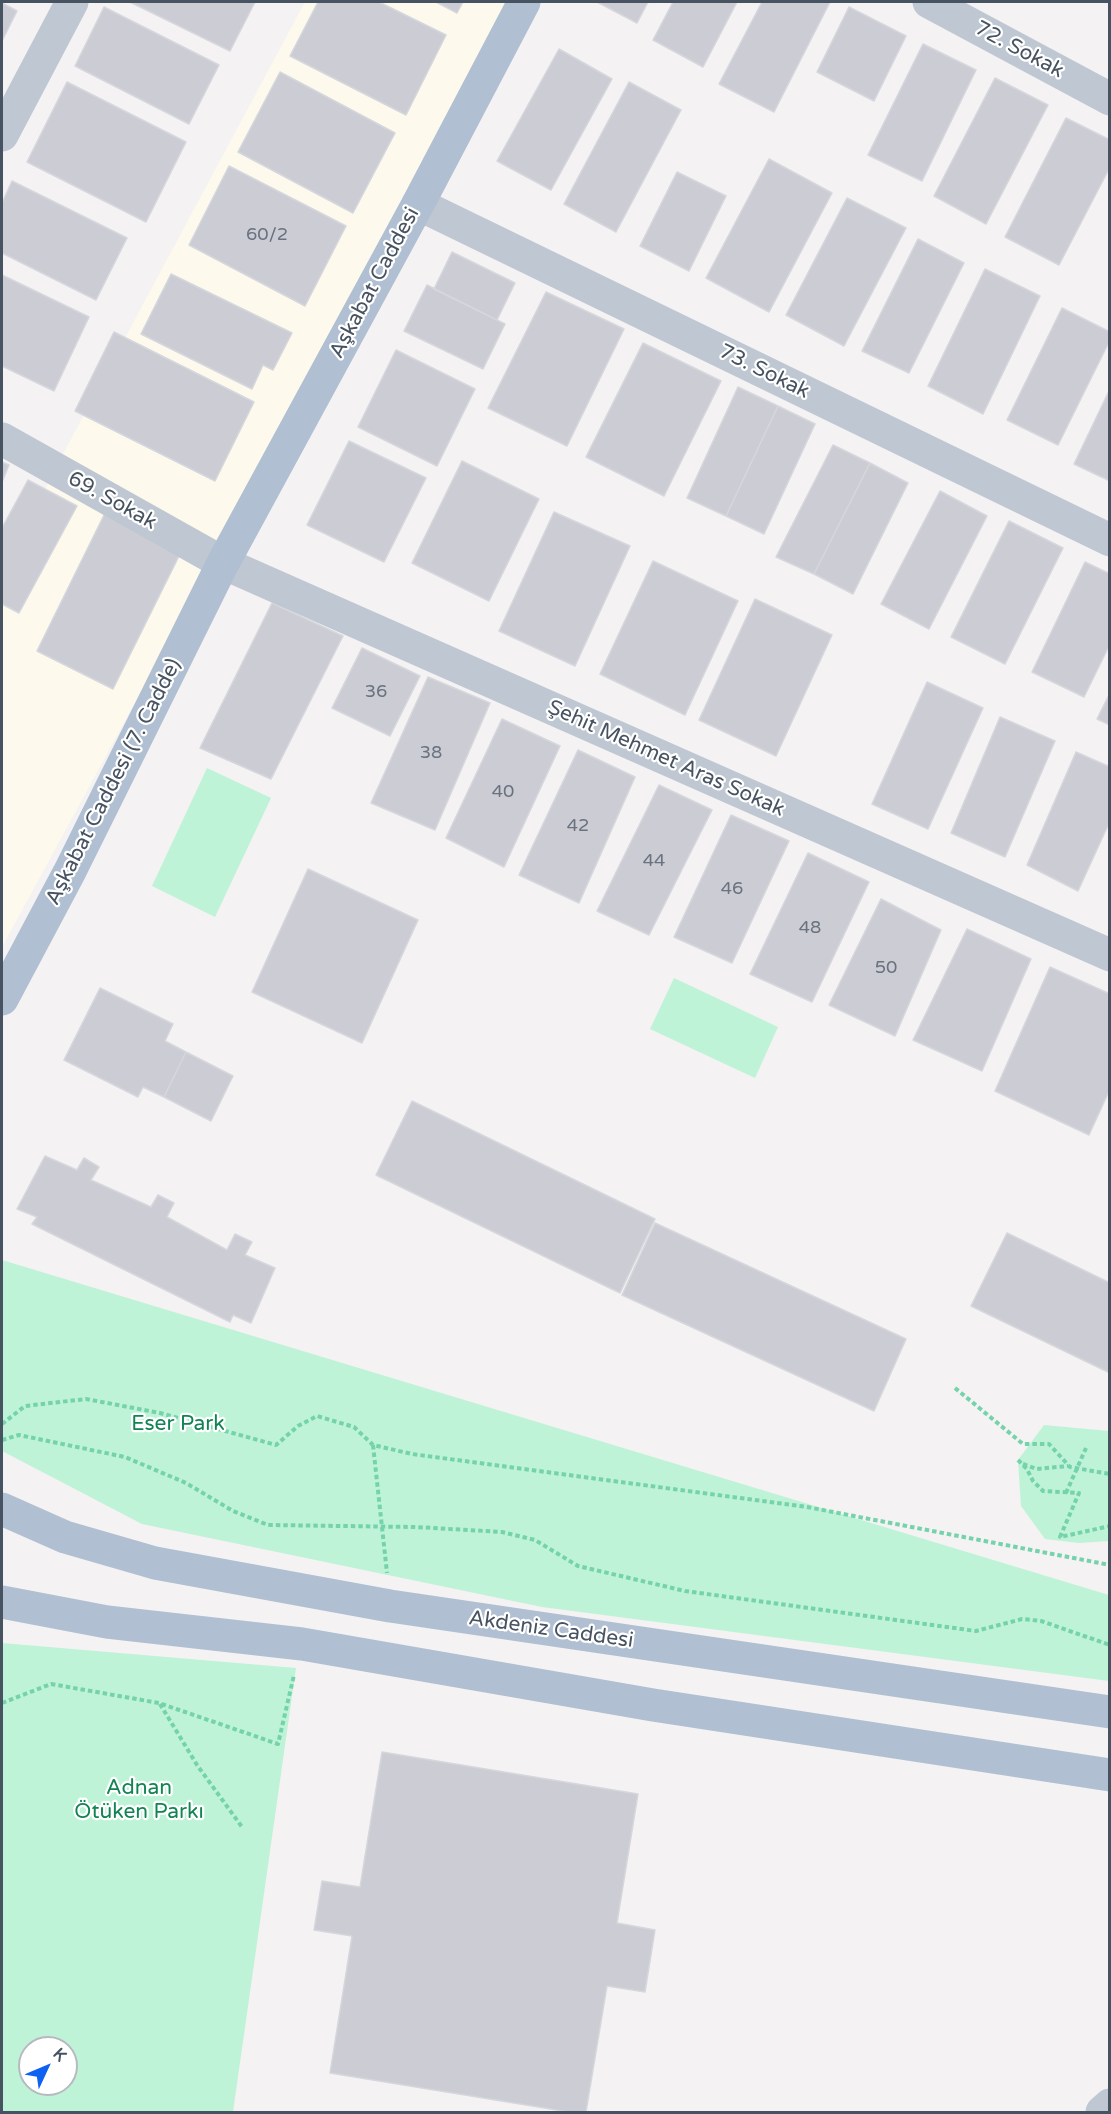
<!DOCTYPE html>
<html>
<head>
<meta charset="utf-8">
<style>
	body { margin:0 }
	#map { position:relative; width:1111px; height:2114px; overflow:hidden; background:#f4f2f2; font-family:"Varela Round",sans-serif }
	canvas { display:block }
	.frame { position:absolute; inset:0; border:3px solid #485361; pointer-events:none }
	.north { position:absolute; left:18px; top:2036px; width:60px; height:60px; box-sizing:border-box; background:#fff; border:2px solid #b6bac0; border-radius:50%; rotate:46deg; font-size:16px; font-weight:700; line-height:24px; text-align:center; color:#485361 }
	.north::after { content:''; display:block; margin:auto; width:21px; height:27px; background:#0f61f1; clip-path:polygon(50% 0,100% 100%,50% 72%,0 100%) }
</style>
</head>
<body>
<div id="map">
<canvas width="1111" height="2114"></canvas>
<div class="frame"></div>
<div class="north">K</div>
</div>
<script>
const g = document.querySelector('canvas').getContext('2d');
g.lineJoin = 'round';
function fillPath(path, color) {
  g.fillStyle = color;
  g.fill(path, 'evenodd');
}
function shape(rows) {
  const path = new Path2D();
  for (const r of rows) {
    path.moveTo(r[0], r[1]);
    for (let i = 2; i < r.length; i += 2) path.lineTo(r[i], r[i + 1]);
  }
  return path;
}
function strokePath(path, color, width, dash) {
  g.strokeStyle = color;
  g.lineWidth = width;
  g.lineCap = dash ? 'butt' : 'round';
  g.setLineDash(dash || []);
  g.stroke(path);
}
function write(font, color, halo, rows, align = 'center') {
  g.font = font + ' "Varela Round",sans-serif';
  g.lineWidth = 4.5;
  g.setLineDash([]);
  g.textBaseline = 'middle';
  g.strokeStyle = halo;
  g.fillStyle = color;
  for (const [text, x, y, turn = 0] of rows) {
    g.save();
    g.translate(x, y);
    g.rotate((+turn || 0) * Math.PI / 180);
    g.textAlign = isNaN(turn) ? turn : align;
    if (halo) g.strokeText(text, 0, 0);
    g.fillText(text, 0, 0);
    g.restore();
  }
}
const commercial = shape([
	[305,2,524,2,158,660,2,947,2,577,55,469]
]);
const green = shape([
	[207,768,271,798,215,917,152,886],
	[674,978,778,1027,755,1078,650,1029],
	[2,1260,1109,1595,1109,1681,542,1607,142,1524,2,1451],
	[1044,1425,1109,1431,1109,1541,1079,1543,1045,1539,1021,1506,1018,1460],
	[2,1643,296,1668,233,2112,2,2112],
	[30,2048,66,2048,66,2084,30,2084]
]);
const building = shape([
	[130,2,255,2,230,51,130,2],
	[318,2,379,2,446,35,406,115,290,56,318,2],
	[436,2,463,2,457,13,436,2],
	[597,2,648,2,637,23,597,2],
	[673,2,737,2,703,67,653,40,673,2],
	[762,2,830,2,774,112,719,84,762,2],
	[2,3,17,11,2,41,2,3],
	[104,7,219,65,189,124,75,66,104,7],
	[849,7,906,36,874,101,817,72,849,7],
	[923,44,976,70,922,181,868,155,923,44],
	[559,49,612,79,551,190,497,161,559,49],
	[280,72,395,133,353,213,238,152,280,72],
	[995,78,1048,105,986,224,934,196,995,78],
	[67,82,186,142,146,222,27,162,67,82],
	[629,82,681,110,616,232,564,204,629,82],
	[1066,118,1110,140,1110,167,1059,265,1005,237,1066,118],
	[769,159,832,193,769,312,706,278,769,159],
	[229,166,346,226,305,306,189,245,229,166],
	[677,172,726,196,689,271,640,246,677,172],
	[12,181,127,238,96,300,2,253,2,203,12,181],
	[847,198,906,228,844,346,786,315,847,198],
	[918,239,964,263,909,373,862,351,918,239],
	[452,252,515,283,497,320,434,289,452,252],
	[985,269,1040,296,983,414,928,386,985,269],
	[171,274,292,333,273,370,263,365,252,389,141,334,171,274],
	[2,275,89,317,54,391,2,366,2,275],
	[427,285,505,324,483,369,404,331,427,285],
	[546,292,624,329,567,446,488,408,546,292],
	[1062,308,1110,332,1110,340,1058,445,1007,420,1062,308],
	[114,332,254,402,215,481,75,411,114,332],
	[643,343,721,381,664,496,586,457,643,343],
	[396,350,475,389,437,466,358,427,396,350],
	[738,387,778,406,726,516,687,498,738,387],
	[1110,389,1110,481,1074,464,1110,389],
	[778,406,815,424,764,534,726,516,778,406],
	[349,441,426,478,384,562,307,525,349,441],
	[833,445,870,463,814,574,776,557,833,445],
	[462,461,539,499,489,601,412,563,462,461],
	[2,462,9,465,2,482,2,462],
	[870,463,908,483,853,594,814,574,870,463],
	[28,480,77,506,19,613,2,604,2,528,28,480],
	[940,491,987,516,929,629,881,604,940,491],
	[106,511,183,548,113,689,37,651,106,511],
	[554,512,630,546,575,666,499,631,554,512],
	[1009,521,1063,548,1005,664,951,637,1009,521],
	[653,561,738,601,685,715,600,674,653,561],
	[1085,562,1110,574,1110,644,1084,697,1032,672,1085,562],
	[755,599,832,635,776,756,699,720,755,599],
	[272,603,343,636,271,779,200,748,272,603],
	[362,648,420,676,390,736,332,708,362,648],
	[428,677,490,703,435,830,371,803,428,677],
	[927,682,983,708,928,829,872,804,927,682],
	[1110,693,1110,725,1097,719,1110,693],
	[1000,717,1055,741,1005,857,951,833,1000,717],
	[502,719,560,746,504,867,446,838,502,719],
	[578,750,635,777,579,903,519,875,578,750],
	[1076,752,1110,767,1110,821,1078,891,1027,865,1076,752],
	[659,785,712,810,649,935,597,911,659,785],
	[731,815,789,841,732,963,674,937,731,815],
	[808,853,869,882,812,1002,750,974,808,853],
	[308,869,418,920,362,1043,252,992,308,869],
	[881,899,941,930,895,1036,829,1005,881,899],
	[967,929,1031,959,982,1071,913,1040,967,929],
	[1050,967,1110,994,1110,1089,1089,1135,995,1091,1050,967],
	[100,988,173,1024,165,1041,186,1052,164,1097,143,1087,138,1097,64,1060,100,988],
	[186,1052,233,1076,211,1121,164,1097,186,1052],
	[412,1101,655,1219,620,1293,376,1175,412,1101],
	[45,1156,77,1170,84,1158,99,1167,91,1180,151,1207,158,1195,174,1203,167,1217,227,1250,235,1234,252,1242,245,1255,275,1268,251,1323,233,1315,230,1322,32,1224,37,1217,17,1209,45,1156],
	[655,1223,906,1339,874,1411,622,1295,655,1223],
	[1007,1233,1110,1283,1110,1373,971,1306,1007,1233],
	[382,1752,638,1794,617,1923,655,1930,645,1992,607,1986,586,2112,569,2112,330,2073,352,1936,314,1930,322,1881,360,1887,382,1752]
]);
const path = shape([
	[955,1388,1023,1444,1049,1444,1070,1467,1110,1474],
	[2,1424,25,1406,86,1399,160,1413,276,1445,298,1426,317,1416,354,1427,373,1445,412,1454,807,1507,1110,1565],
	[2,1440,19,1435,125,1457,186,1483,233,1511,268,1525,416,1527,502,1532,535,1540,578,1566,685,1591,976,1631,1022,1619,1041,1621,1110,1645],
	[373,1445,387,1573],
	[1018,1460,1027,1469,1033,1481,1043,1491,1079,1493,1060,1537,1110,1526],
	[1023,1464,1037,1469,1068,1466],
	[1066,1493,1086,1448],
	[2,1703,51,1684,159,1703,278,1744,294,1675],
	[160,1704,197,1765,242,1827]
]);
const minor = shape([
	[929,2,1110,99],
	[2,135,72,2],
	[418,204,1110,540],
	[2,439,223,563,1110,955],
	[1102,2112,1110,2105]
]);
const major = shape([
	[2,999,70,871,223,563,418,204,524,2],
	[2,1509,65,1537,155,1563,390,1606,1110,1712],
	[2,1602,107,1622,302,1644,653,1705,1110,1775]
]);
const numberNames = [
	["60/2",267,235],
	["36",376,692],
	["38",431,753],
	["40",503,792],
	["42",578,826],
	["44",654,861],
	["46",732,889],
	["48",810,928],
	["50",886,968]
];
const streetNames = [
	["72. Sokak",1019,50,28],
	["Aşkabat Caddesi",375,283,-62],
	["73. Sokak",764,372,26],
	["69. Sokak",112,501,29],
	["Şehit Mehmet Aras Sokak",666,759,24],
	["Aşkabat Caddesi (7. Cadde)",114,782,-63],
	["Akdeniz Caddesi",551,1630,8]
];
const parkNames = [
	["Eser Park",178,1424],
	["Adnan",139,1788],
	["Ötüken Parkı",139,1812]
];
fillPath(commercial, '#fdfaed');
fillPath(green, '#bff3d7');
fillPath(building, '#cccdd4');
strokePath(building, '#d6d7dd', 1.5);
strokePath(path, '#75d3ac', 4, [4.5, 3]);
strokePath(minor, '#bfc8d2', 33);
strokePath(major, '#b0bfd2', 33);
write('18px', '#69727e', null, numberNames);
write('21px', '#485361', '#fff', streetNames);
write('21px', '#128353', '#fff', parkNames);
</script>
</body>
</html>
